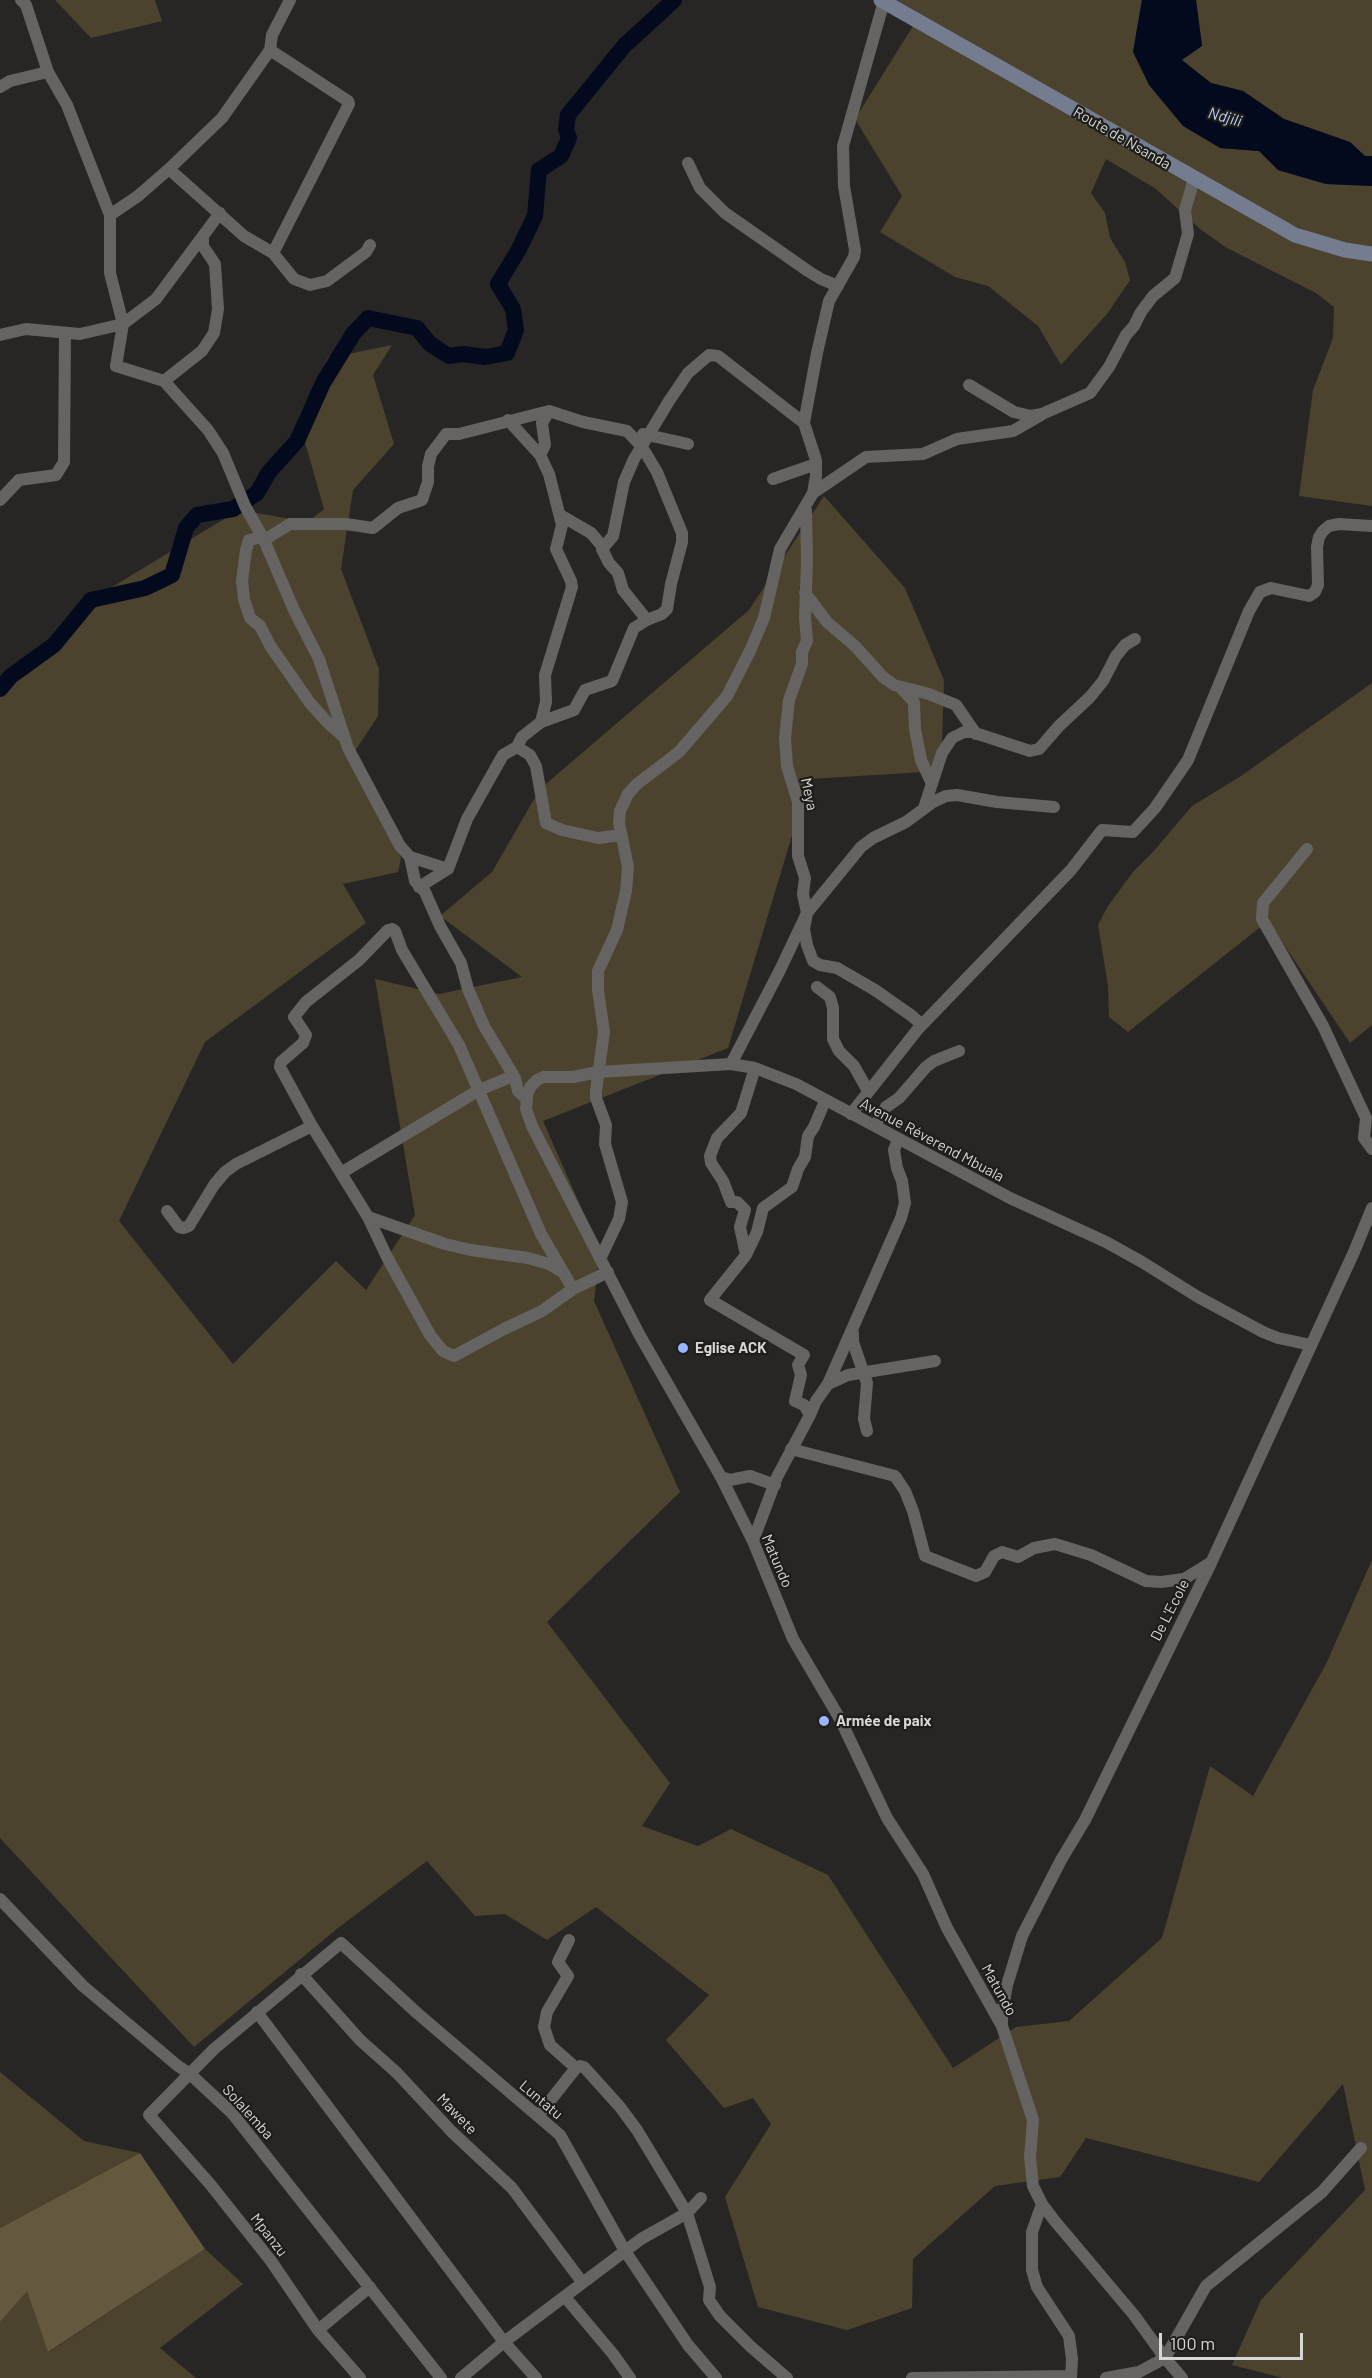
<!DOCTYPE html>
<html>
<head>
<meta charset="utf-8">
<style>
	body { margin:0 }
	#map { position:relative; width:1372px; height:2378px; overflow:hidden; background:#272624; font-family:Barlow,sans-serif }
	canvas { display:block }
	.scale { position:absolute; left:1159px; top:2333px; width:144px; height:27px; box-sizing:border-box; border:3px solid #d6d6d4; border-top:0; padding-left:8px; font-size:18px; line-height:21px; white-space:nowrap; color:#d6d6d4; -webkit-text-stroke:4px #1e1d1a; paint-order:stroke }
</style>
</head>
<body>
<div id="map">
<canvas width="1372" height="2378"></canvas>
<div class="scale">100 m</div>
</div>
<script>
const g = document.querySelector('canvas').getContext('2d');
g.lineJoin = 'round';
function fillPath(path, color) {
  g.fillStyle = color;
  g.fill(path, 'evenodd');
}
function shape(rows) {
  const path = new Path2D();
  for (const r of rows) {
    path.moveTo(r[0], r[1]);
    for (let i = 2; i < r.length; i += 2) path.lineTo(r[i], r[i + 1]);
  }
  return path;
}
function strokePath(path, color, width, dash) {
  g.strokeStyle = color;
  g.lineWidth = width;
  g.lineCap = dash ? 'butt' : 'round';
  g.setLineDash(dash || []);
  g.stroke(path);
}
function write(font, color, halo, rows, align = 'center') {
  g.font = font + ' Barlow,sans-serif';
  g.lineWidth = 4.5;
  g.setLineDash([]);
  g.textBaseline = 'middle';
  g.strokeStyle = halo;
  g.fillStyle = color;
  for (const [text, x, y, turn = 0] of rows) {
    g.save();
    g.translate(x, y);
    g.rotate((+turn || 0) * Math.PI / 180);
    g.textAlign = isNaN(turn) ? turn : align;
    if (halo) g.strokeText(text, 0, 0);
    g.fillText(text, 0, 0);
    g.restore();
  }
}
const green = shape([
	[55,0,155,0,162,21,91,38],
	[897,0,1142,0,1133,52,1220,148,1259,151,1278,170,1326,184,1372,186,1372,249,1319,236,1278,219],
	[1196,0,1372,0,1372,156,1365,156,1350,142,1284,119,1243,91,1211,83,1181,60,1202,45],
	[913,26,1164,170,1291,238,1326,252,1372,260,1372,506,1299,496,1313,390,1333,338,1334,307,1316,293,1227,248,1200,229,1156,189,1106,159,1091,193,1105,213,1110,238,1125,262,1130,280,1107,314,1061,365,1038,326,988,286,955,277,880,232,902,196,855,119],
	[392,345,373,375,394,444,353,490,341,569,379,669,378,716,349,760,401,858,398,872,343,884,366,923,205,1042,119,1221,233,1364,336,1261,366,1290,415,1215,375,979,439,994,522,977,440,916,492,872,540,789,749,610,824,496,905,588,944,680,941,771,809,779,728,1048,543,1121,600,1250,594,1301,680,1492,547,1622,670,1783,642,1826,698,1846,731,1829,828,1875,953,2068,1016,2027,1069,2021,1162,1938,1210,1766,1253,1796,1326,1664,1372,1560,1372,2378,1283,2378,1232,2365,1261,2300,1365,2190,1343,2084,1259,2182,1086,2138,1060,2177,995,2186,913,2259,912,2308,847,2330,758,2307,725,2197,771,2124,753,2098,724,2108,666,2040,709,1995,596,1907,547,1940,505,1914,475,1916,427,1861,338,1928,194,2047,0,1838,0,695,76,609,239,510,308,522,324,509,298,418,328,358],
	[1372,683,1372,1025,1350,1043,1268,921,1128,1032,1109,1017,1108,986,1098,925,1108,906,1133,872,1153,852,1192,806,1241,776],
	[0,2072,84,2141,140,2153,0,2228],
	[205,2249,243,2284,160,2348,196,2378,0,2378,0,2322,27,2290,49,2352]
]);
const forest = shape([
	[140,2153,205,2249,48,2352,27,2291,0,2322,0,2228]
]);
const water = shape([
	[1142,0,1196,0,1202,46,1182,60,1211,83,1243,91,1284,119,1350,142,1365,156,1372,156,1372,186,1326,184,1278,170,1259,151,1220,148,1183,126,1149,85,1133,52]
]);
const river = shape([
	[0,689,11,676,54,645,91,600,145,588,172,575,186,528,197,515,233,509,257,493,269,472,297,441,323,383,353,334,368,318,417,328,430,344,449,356,463,354,485,357,507,353,516,330,513,309,498,284,519,249,535,216,539,170,561,156,569,138,566,129,568,115,624,46,674,0]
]);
const street = shape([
	[21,0,26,5,48,72,67,105,110,215,110,273,123,324,116,366,164,381,208,430,223,453,245,506,264,540,294,610,319,659,348,748,400,846,410,857,415,881,425,892,440,926,461,963,468,989,484,1026,515,1078,518,1091,527,1099,526,1109,532,1126,639,1334,721,1477,753,1541,793,1639,840,1719,887,1818,923,1874,947,1928,1002,2026,1033,2120,1030,2157,1033,2186,1042,2204,1054,2220,1134,2315,1165,2358,1182,2378],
	[270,50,348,101,349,104,273,253],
	[0,87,10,81,48,72],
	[688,163,700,188,725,213,808,271,821,279,838,286],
	[169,169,244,236,273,253,294,279,310,285,327,281,366,252,370,245],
	[110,215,138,196,169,169,222,118,270,50,272,35,290,0],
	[0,335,26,329,80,334,123,324,156,299,220,213],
	[164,381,202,351,214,333,218,309,215,264,203,246,203,239],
	[969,385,1014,412,1031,416,1042,414,1090,393,1109,367,1126,335,1134,326,1141,312,1153,296,1175,278,1188,234,1185,210,1194,179],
	[508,420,540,455,549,474,562,525,556,549,571,581,572,587,545,675,546,702,541,722],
	[643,434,688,444],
	[540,455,545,445,542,423,549,411],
	[773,479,816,464],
	[813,493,866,457,923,454,957,439,1013,431,1041,415],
	[0,500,19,480,56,475,64,462,65,333],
	[806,510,807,561,805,618,807,641,802,652,802,664,789,700,785,738,787,766,798,802,798,856,805,878,803,894,807,913,804,929,807,945,813,961,820,965,837,968,875,990,912,1016,922,1025],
	[560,515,591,533,603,547],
	[263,537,249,540,246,550,242,581,244,599,250,618,260,626,271,647,310,703,328,723,344,737],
	[264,540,290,524,346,524,373,528,398,508,422,500,428,482,428,466,431,454,446,434,459,434,549,411,583,422,627,431,642,447,657,472,682,533,682,542,671,584,667,609,662,614,647,620,634,628,612,681,585,690,574,710,541,722,522,737,517,747,503,755,467,819,448,869,410,857],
	[805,593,827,622,855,646,883,677,894,685,929,694,956,705,976,734],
	[647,620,623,590,618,573,609,563,602,549,613,536,624,482,634,459,669,401,688,373,709,355,718,356,804,423],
	[900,687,914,702,915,729,921,760,932,784],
	[517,747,530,755,536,766,546,823,562,830,598,838,621,835],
	[924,808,942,753,952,738,964,732,972,732,1030,751,1039,749,1059,726,1090,697,1103,681,1116,656,1125,645,1135,639],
	[1307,849,1263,903,1262,919,1323,1026,1366,1118,1364,1138,1372,1149],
	[419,887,448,869],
	[817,987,830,997,833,1008,833,1039,839,1051,854,1066,868,1091],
	[731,1064,780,970,807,913,861,847,873,838,906,822,933,802,946,796,957,795,997,802,1054,807],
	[527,1099,527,1094,531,1086,537,1080,543,1077,573,1077,598,1072,731,1064,755,1068,796,1084,1010,1198,1106,1242,1142,1262,1198,1297,1263,1332,1278,1338,1311,1345],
	[851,1114,918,1029,1071,870,1102,830,1133,832,1155,808,1188,760,1249,611,1260,592,1271,588,1309,596,1315,592,1318,585,1317,547,1319,537,1323,531,1329,526,1339,524,1372,526],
	[875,1126,886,1107,899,1098,926,1067,934,1061,959,1051],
	[341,1173,479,1090,513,1076],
	[167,1211,179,1227,184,1228,189,1226,214,1185,225,1172,236,1164,312,1126],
	[368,1217,445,1244,471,1250,528,1258,549,1264,561,1271],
	[746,1255,757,1232,763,1208,792,1187,798,1169,805,1157,808,1136,814,1127,825,1101],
	[601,1257,619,1219,622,1202,605,1144,606,1125,596,1098,596,1091,604,1032,598,990,598,971,617,930,626,891,628,867,619,823,620,811,628,794,637,784,679,752,727,696,750,651,764,618,780,549,813,493,816,476,816,460,804,423,817,353,829,301,854,257,855,250,844,186,843,146,884,1],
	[573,1289,542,1311,504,1329,454,1356,443,1351,430,1335,387,1257,368,1217,312,1126,280,1067,281,1062,303,1043,306,1035,294,1017,306,1002,359,960,388,930,392,929,395,931,402,950,459,1045,541,1234,573,1289,608,1272],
	[853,1333,853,1342,867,1383,864,1419,867,1431],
	[828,1384,848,1375,935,1361],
	[810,1415,816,1401,828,1384,901,1218,905,1203,902,1181,897,1168,894,1150,898,1139],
	[791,1449,895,1476,905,1491,913,1511,925,1556,976,1576,985,1572,994,1556,1002,1552,1018,1557,1034,1548,1055,1544,1091,1555,1146,1581,1161,1582,1184,1579,1210,1563],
	[721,1477,730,1480,750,1476,775,1485],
	[753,1541,777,1477,810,1415,804,1405,795,1401,801,1375,798,1365,804,1355,710,1300,746,1255,740,1227,745,1210,737,1202,731,1202,723,1181,711,1163,710,1156,717,1138,741,1113,755,1068],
	[0,1899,83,1986,178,2066,189,2073,232,2113,441,2378],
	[569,1940,558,1962,568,1976,547,2012,544,2027,550,2045,576,2068],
	[301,1974,360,2040,397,2073,452,2132,512,2188,582,2282],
	[257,2012,504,2342,536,2378],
	[1002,2025,1002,2012,1007,1985,1022,1936,1061,1860,1085,1820,1211,1563,1354,1252,1372,1208],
	[538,2116,576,2068,580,2066,584,2067,620,2107,637,2130,687,2213,710,2287,709,2300,720,2316,750,2346,787,2378],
	[1042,2204,1032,2232,1032,2270,1037,2287,1069,2336,1072,2359,1071,2378],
	[565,2297,613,2354,630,2378],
	[318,2330,370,2287],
	[360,2378,318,2330,271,2261,210,2184,149,2115,214,2049,341,1943,417,2013,560,2135,625,2251,688,2345,716,2378],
	[461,2378,504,2342,641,2239,687,2213,701,2198],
	[912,2378,1071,2376],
	[1106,2378,1139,2372,1165,2358,1206,2286,1322,2192,1361,2148]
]);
const secondary = shape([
	[881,0,1295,235,1345,250,1372,254]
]);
const markers = [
	[683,1348,6,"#97b6fd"],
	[824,1721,6,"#97b6fd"]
];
const streetNames = [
	["Route de Nsanda",1122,138,30],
	["Meya",809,794,78],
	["Avenue Réverend Mbuala",932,1140,28],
	["Matundo",777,1561,67],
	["De L'Ecole",1170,1610,-63],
	["Matundo",999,1990,61],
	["Luntatu",541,2100,40],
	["Solalemba",248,2112,48],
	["Mawete",457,2114,46],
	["Mpanzu",269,2235,52]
];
const poiNames = [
	["Eglise ACK",695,1348],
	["Armée de paix",836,1721]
];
const waterNames = [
	["Ndjili",1225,117,16]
];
fillPath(green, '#4c432e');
fillPath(forest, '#64583e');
fillPath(water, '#040a1d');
strokePath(river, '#040a1d', 16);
strokePath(street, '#666462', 12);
strokePath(secondary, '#747c90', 15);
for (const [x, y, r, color] of markers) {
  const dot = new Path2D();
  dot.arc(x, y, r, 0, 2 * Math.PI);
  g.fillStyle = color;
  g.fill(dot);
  strokePath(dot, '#1e1d1a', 2);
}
write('15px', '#d6d6d4', '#1e1d1a', streetNames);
write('bold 15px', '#d6d6d4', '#1e1d1a', poiNames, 'left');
write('italic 16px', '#b5cbfc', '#1e1d1a', waterNames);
</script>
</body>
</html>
